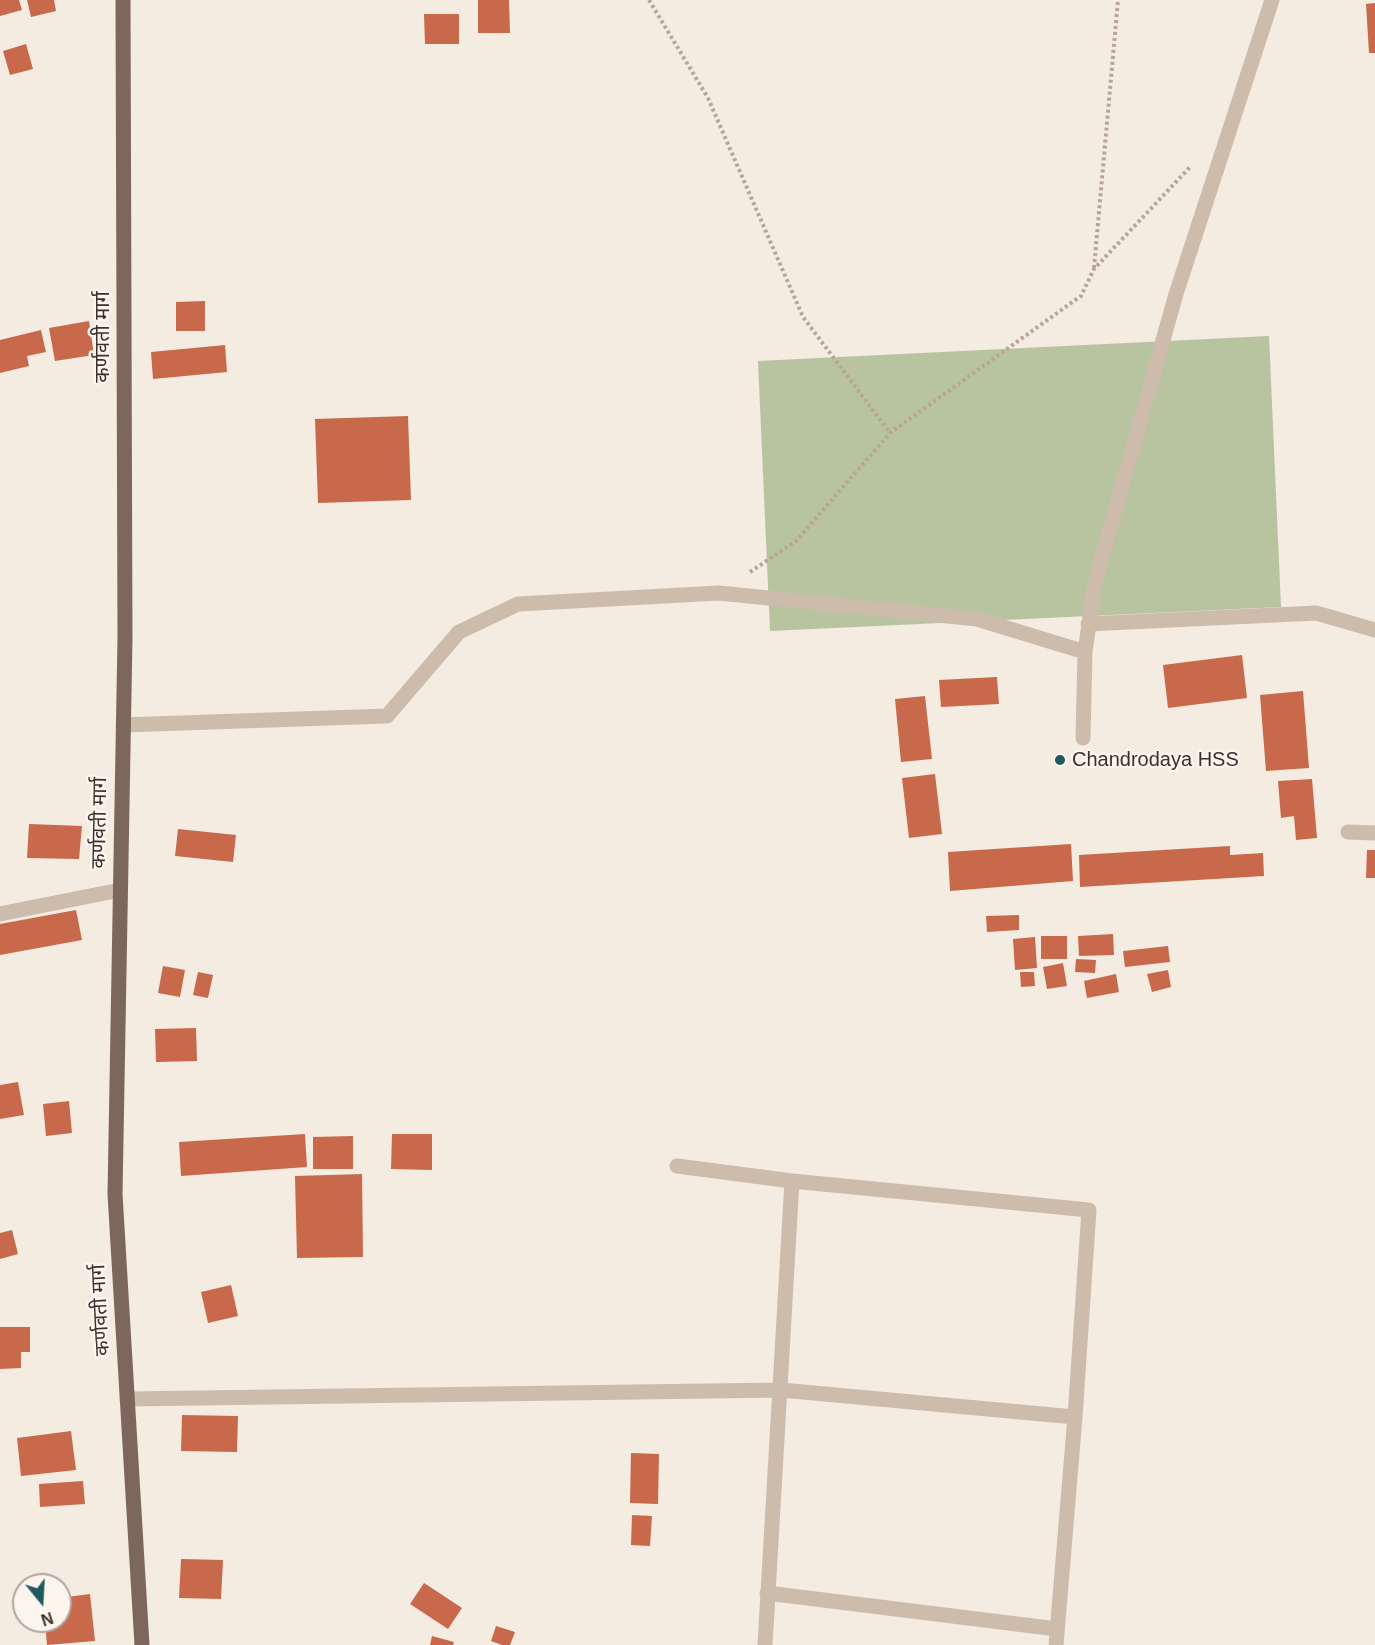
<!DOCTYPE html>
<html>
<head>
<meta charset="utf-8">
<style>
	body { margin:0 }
	#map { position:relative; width:1375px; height:1645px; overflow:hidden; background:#f4ebe1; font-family:Helvetica,sans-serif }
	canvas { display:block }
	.north { position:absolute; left:12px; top:1573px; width:60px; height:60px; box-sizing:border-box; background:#fbf5ee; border:2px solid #aea6a0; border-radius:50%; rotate:162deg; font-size:16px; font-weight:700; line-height:24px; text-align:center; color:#3b302b }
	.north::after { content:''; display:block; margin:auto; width:21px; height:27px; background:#1f5a5e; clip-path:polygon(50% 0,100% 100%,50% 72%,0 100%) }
</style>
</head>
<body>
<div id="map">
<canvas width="1375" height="1645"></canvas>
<div class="north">N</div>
</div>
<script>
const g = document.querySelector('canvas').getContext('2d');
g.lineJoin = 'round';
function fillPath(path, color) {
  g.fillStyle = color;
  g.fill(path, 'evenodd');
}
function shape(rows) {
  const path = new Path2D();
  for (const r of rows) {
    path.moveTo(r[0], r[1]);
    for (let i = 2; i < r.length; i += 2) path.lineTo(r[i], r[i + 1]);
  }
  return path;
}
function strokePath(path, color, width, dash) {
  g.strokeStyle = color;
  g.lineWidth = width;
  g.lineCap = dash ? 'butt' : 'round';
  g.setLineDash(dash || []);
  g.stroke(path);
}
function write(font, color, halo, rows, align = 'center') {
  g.font = font + ' Helvetica,"Noto Sans Devanagari",sans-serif';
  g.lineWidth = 5;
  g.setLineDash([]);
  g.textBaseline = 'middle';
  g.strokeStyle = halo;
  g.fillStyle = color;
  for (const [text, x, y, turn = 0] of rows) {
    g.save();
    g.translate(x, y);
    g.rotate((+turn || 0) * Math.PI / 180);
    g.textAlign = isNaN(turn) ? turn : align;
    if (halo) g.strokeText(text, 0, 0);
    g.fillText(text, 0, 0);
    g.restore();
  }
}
const green = shape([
	[1269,336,1281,607,770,631,758,361]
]);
const building = shape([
	[0,0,19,0,22,10,0,16],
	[27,0,54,0,56,11,31,17],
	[478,0,509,0,510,33,478,33],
	[1375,3,1375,53,1369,53,1366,4],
	[424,14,459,14,459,44,425,44],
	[26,44,33,69,10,75,3,51],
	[205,301,205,331,176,331,176,302],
	[89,321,94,355,55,361,49,328],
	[41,330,46,352,27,356,29,366,0,373,0,340],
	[225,345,227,372,153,379,151,352],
	[408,416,411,500,318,503,315,419],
	[1242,655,1247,698,1168,708,1163,665],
	[997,677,999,704,941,707,939,680],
	[1303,691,1309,768,1266,771,1260,695],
	[925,696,932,759,901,762,895,699],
	[935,774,942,834,909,838,902,778],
	[1312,779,1317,838,1296,840,1294,816,1281,818,1278,781],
	[29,824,82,826,79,859,27,858],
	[178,829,236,835,233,862,175,856],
	[1071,844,1073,881,950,891,948,852],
	[1230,846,1230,855,1263,853,1264,876,1080,887,1079,855],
	[1367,850,1375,850,1375,878,1366,878],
	[76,910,82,940,0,955,0,924],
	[1019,915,1019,930,987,932,986,916],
	[1113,934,1114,955,1079,956,1078,936],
	[1041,936,1067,936,1067,959,1041,959],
	[1035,937,1037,968,1015,970,1013,939],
	[1168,946,1170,962,1125,967,1123,951],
	[1076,959,1096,960,1095,973,1075,972],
	[1063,963,1067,986,1047,989,1043,967],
	[163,966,185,970,180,997,158,993],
	[1168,970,1171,987,1152,992,1147,974],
	[198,972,213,975,208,998,193,995],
	[1020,972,1034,972,1035,986,1021,987],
	[1116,974,1119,992,1087,998,1084,981],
	[196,1028,197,1061,156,1062,155,1029],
	[18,1082,24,1115,0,1119,0,1085],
	[69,1101,72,1133,46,1136,43,1104],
	[305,1134,307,1167,181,1176,179,1142],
	[392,1134,432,1134,432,1170,391,1169],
	[353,1136,353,1169,313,1169,313,1137],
	[362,1174,363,1257,297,1258,295,1176],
	[12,1230,18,1254,0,1259,0,1233],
	[231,1285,238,1316,208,1323,201,1292],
	[0,1327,30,1327,30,1352,21,1352,21,1368,0,1369],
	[182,1415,238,1416,237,1452,181,1451],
	[71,1431,76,1470,21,1476,17,1438],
	[631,1453,659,1454,658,1504,630,1503],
	[83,1481,85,1504,40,1507,39,1484],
	[632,1515,652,1516,650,1546,631,1545],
	[181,1559,223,1560,221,1599,179,1598],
	[424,1583,462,1608,448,1629,410,1604],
	[90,1594,95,1641,47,1645,45,1621,60,1621,60,1598],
	[496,1626,515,1632,510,1645,502,1645,491,1641],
	[432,1636,454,1642,453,1645,430,1645]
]);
const path = shape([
	[649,0,708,98,803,317,890,433],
	[1094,268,1118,0],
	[750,572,796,541,890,433,1081,296,1094,269,1191,166]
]);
const minor = shape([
	[1088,624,1316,613,1375,630],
	[123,725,387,716,459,632,518,604,719,593,977,619,1085,652],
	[1083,738,1085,652,1095,582,1176,294,1272,0],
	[1348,832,1375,833],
	[0,914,120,890],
	[677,1166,792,1181,1089,1210,1075,1417,1056,1645],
	[127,1399,781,1390,1075,1417],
	[767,1593,1057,1629],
	[765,1645,792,1181]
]);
const major = shape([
	[123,0,125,638,115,1194,142,1645]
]);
const markers = [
	[1060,760,6,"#1f5a5e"]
];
const streetNames = [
	["कर्णवती मार्ग",103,337,-90],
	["कर्णवती मार्ग",100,823,-89],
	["कर्णवती मार्ग",101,1310,-93]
];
const poiNames = [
	["Chandrodaya HSS",1072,760]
];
fillPath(green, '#b8c4a0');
fillPath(building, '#c8694b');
strokePath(path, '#b9a596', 4, [3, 3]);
strokePath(minor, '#cdbbac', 15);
strokePath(major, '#7d675c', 15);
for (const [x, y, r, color] of markers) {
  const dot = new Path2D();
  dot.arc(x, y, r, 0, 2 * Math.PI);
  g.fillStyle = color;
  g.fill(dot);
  strokePath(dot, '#fbf5ee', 2);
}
write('20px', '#3b302b', '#fbf5ee', streetNames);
write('20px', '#3b302b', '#fbf5ee', poiNames, 'left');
</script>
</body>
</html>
